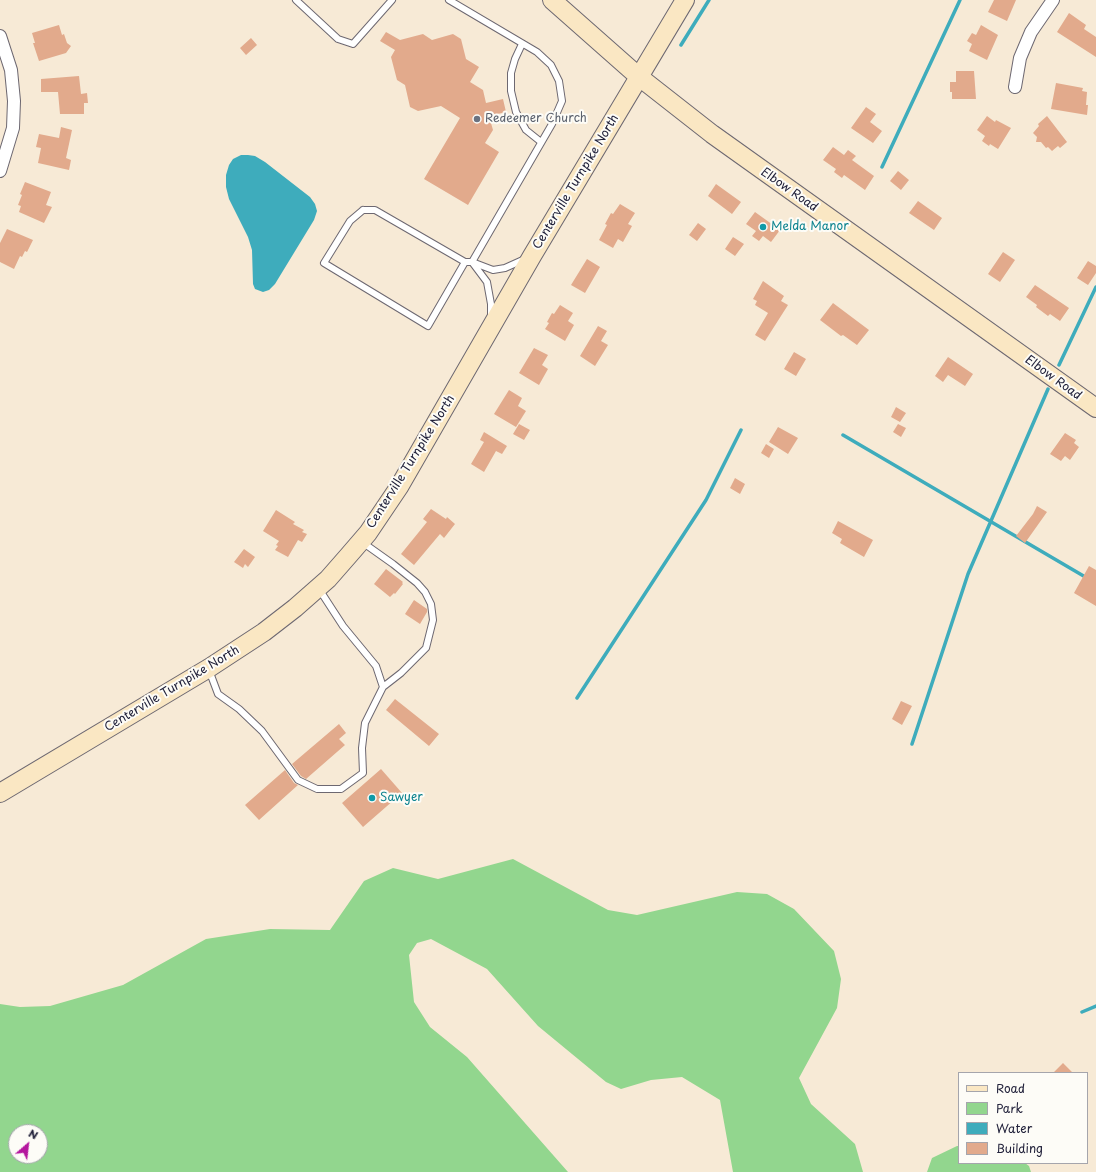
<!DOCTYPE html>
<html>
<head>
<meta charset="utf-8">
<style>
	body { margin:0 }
	#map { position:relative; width:1096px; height:1172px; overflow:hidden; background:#f7ead6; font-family:"Playpen Sans",sans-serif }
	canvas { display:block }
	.legend { position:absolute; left:958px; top:1072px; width:130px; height:92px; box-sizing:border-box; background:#fdfcf7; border:1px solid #a5a5ac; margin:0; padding:5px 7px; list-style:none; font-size:12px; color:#22223b }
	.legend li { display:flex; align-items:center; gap:8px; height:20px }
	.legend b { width:20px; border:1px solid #a5a5ac }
	.north { position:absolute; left:8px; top:1124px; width:40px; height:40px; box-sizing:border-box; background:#fdfcf7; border:1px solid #a5a5ac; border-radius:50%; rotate:28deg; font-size:11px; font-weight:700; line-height:16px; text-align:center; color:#22223b }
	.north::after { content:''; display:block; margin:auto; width:14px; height:18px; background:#b5179e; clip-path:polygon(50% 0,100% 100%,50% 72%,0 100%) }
</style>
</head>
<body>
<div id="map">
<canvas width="1096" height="1172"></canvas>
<ul class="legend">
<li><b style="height:5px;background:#fae7c3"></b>Road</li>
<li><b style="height:11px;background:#92d68e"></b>Park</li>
<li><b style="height:11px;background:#3eacbc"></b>Water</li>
<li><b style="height:11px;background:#e2aa8c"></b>Building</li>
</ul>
<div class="north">N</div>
</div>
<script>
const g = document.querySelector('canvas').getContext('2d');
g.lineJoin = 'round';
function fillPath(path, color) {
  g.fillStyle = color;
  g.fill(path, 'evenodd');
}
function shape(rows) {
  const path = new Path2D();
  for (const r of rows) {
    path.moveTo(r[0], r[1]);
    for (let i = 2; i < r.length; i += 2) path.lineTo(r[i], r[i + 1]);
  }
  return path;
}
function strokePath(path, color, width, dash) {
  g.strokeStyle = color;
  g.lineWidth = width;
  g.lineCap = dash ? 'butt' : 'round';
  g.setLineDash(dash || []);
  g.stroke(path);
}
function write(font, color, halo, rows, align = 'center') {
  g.font = font + ' "Playpen Sans",sans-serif';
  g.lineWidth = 4;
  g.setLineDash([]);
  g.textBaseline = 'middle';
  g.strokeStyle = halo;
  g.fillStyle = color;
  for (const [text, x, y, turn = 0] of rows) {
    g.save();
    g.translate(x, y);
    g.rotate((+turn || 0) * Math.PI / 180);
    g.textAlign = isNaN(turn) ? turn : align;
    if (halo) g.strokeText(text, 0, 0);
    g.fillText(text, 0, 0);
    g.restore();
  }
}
const green = shape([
	[513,859,608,910,637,915,737,892,767,894,794,909,834,951,841,979,837,1008,799,1078,811,1104,855,1144,863,1172,733,1172,720,1100,682,1077,651,1080,621,1089,606,1082,538,1026,487,969,431,939,417,943,409,955,414,1002,430,1027,467,1057,568,1172,0,1172,0,1004,20,1007,50,1006,123,985,206,939,270,929,330,930,364,881,393,868,438,879],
	[16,1132,40,1132,40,1156,16,1156],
	[957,1146,959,1146,959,1163,1025,1163,1029,1166,1031,1172,927,1172,932,1158]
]);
const water = shape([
	[248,155,255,156,265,162,310,197,315,204,317,211,314,220,275,284,269,290,263,292,255,289,253,284,252,250,248,237,229,199,226,187,226,175,229,165,233,159,241,155]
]);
const stream = shape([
	[681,45,709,0],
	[882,167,960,0],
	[1059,365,1096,287],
	[843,435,1087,578],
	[577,698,706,500,741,430],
	[912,744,968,574,1048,389],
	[1082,1012,1096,1006]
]);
const building = shape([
	[994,0,1016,0,1007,21,988,12],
	[1069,13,1086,25,1084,29,1096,37,1096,57,1057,32],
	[59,25,62,35,64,34,67,43,71,46,66,53,39,61,33,43,35,43,32,33],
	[981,25,998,35,987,60,969,51,972,44,967,41,972,33,976,35],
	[386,32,400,40,423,34,432,40,453,34,461,39,466,59,479,67,470,82,483,90,486,103,503,99,506,112,489,116,493,130,485,143,499,152,468,205,424,179,460,118,441,106,418,111,410,107,405,85,397,80,391,57,395,50,380,41],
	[251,38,257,45,246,55,240,48],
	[956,71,974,71,976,99,952,99,952,92,950,92,950,82,956,82],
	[79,76,81,94,87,93,88,103,84,103,84,114,60,114,58,92,41,92,41,79],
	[1056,83,1083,88,1082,91,1087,92,1086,105,1088,105,1087,115,1051,109],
	[866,107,876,114,870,122,882,131,873,143,851,128],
	[987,116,995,122,996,120,1011,128,998,149,990,144,989,146,982,141,985,136,977,130],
	[1047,116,1067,142,1060,148,1058,146,1052,151,1048,147,1046,148,1041,142,1036,142,1037,137,1033,133,1039,126,1038,124],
	[61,127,72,130,66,158,71,160,69,170,38,163,41,148,36,147,39,134,59,138],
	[833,147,844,155,848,150,856,156,852,160,874,176,865,190,844,175,842,178,834,172,836,169,823,160],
	[898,171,909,180,901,190,890,181],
	[25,182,51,192,46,205,52,207,44,223,19,212,21,206,18,205,22,195,20,194],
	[716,184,741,202,732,214,708,196],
	[918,201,942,218,934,230,909,213],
	[620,204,635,213,628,224,632,226,623,242,618,239,613,248,599,240,607,225,605,224,611,213,613,214],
	[755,212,780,230,771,242,763,236,759,241,752,236,756,231,746,224],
	[698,223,706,229,697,241,689,235],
	[7,229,33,240,27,252,25,251,22,257,20,256,14,269,0,262,0,243],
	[733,237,744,244,735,256,725,249],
	[1003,252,1015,260,1000,282,988,274],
	[587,259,600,267,585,293,571,285],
	[1088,261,1096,266,1096,273,1088,285,1077,278],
	[763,281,784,296,781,301,788,305,765,341,755,335,768,313,755,305,757,301,753,299],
	[1035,285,1069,308,1060,321,1050,314,1048,316,1036,307,1037,305,1026,297],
	[833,303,869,330,857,345,843,335,841,336,820,320],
	[560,305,573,313,568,321,574,325,565,341,545,329,549,323,547,322,552,313,554,314],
	[598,326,607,331,601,341,608,345,595,366,580,356],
	[534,348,548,355,542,365,548,369,539,385,519,373],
	[794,352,806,359,796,376,784,369],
	[948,357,973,374,965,386,948,375,943,382,935,376],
	[509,390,522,398,518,406,526,411,516,427,494,414],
	[896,407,906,413,900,422,891,417],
	[519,424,530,430,524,440,513,434],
	[898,424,906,428,901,437,893,432],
	[778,427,798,438,788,454,769,442],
	[484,432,507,446,502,454,496,451,484,472,471,464,484,442,480,440],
	[1065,433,1076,440,1074,443,1079,447,1070,460,1065,456,1061,461,1050,454],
	[766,444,774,449,769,458,761,453],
	[735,478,745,484,740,494,730,488],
	[1037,506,1047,512,1025,543,1016,536,1033,514],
	[431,509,446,519,447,517,455,524,444,538,440,534,414,565,401,554,427,522,423,519],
	[276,510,295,522,293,524,304,530,302,532,307,534,302,542,298,540,288,557,275,550,278,546,276,545,279,541,263,531],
	[838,521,873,540,864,557,840,543,842,539,832,533],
	[244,549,255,557,248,567,245,564,243,568,234,562],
	[1089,566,1096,570,1096,606,1074,593],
	[386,569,403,582,402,583,403,584,395,594,394,593,390,597,374,584],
	[414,600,427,609,427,612,420,624,405,614],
	[395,699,439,734,429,746,386,710],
	[901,701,912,706,902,725,892,719],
	[339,724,346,733,339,739,345,745,306,779,301,776,292,764],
	[381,769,402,793,363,827,342,803],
	[285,770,294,783,298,785,259,820,245,805],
	[1063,1063,1073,1073,1053,1073]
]);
const lane = shape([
	[296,0,338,39,353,44,392,0],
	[449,0,537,52,551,65,559,81,562,101,552,124,472,262,465,262],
	[522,44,515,59,511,73,511,91,516,112,526,130,541,142],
	[363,210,375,210,465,262,428,326,324,263,350,221,363,210],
	[491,317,491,304,487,282,472,262,493,270,505,268,525,259],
	[362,542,393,564,417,583,425,592,431,604,433,620,426,648,401,673,383,687],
	[209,670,218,694,239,709,262,731,298,780,317,789,341,789,363,773,362,748,365,723,383,687,376,666,343,626,319,589]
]);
const street = shape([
	[0,36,11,70,14,101,13,128,0,171],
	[1015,87,1020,58,1031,32,1053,0]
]);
const secondary = shape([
	[552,0,638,76,712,134,1096,408],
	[0,793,209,668,264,632,295,608,328,579,349,555,368,533,399,487,532,256,685,0]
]);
const markers = [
	[477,119,4,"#6b7280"],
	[763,227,4,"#0f9aa8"],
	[372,798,4,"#0f9aa8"]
];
const worshipNames = [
	["Redeemer Church",485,119]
];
const streetNames = [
	["Centerville Turnpike North",576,182,-59],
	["Elbow Road",789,190,35],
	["Elbow Road",1053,378,36],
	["Centerville Turnpike North",411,462,-58],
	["Centerville Turnpike North",172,689,-31]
];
const cultureNames = [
	["Melda Manor",771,227],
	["Sawyer",380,798]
];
fillPath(green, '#92d68e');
fillPath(water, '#3eacbc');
strokePath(stream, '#3eacbc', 3.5);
fillPath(building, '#e2aa8c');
strokePath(lane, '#6d6871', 8);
strokePath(street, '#6d6871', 14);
strokePath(secondary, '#6d6871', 20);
strokePath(lane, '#fff', 6);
strokePath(street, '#fff', 12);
strokePath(secondary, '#fae7c3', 18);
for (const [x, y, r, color] of markers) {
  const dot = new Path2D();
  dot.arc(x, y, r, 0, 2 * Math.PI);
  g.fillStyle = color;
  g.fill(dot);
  strokePath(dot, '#fdfcf7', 1.5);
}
write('12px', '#5b616d', '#fdfcf7', worshipNames, 'left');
write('12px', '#22223b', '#fdfcf7', streetNames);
write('12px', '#0d838f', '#fdfcf7', cultureNames, 'left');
</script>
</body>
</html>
